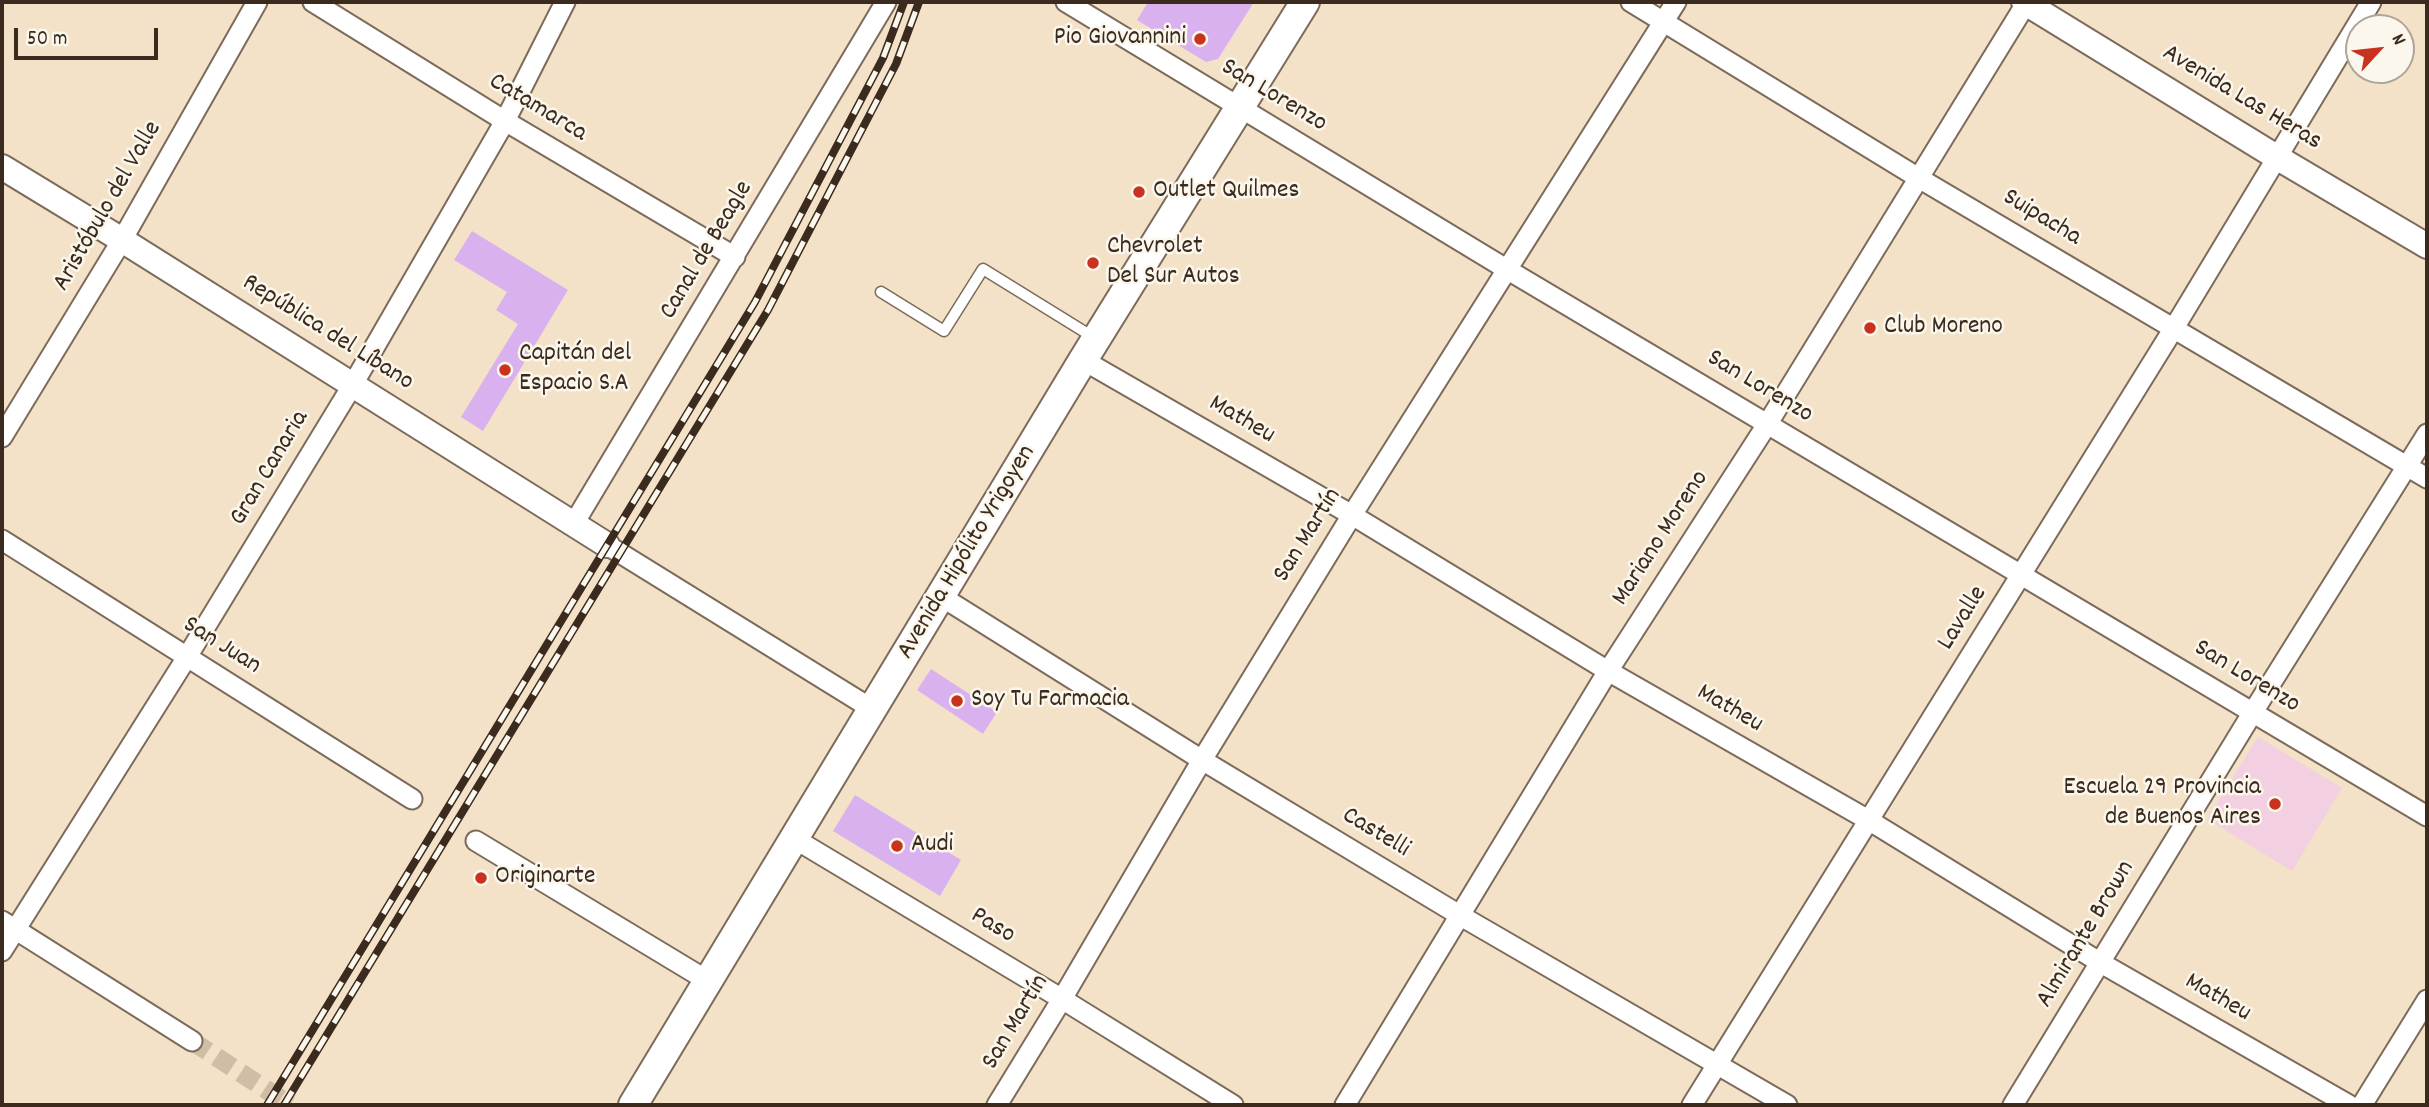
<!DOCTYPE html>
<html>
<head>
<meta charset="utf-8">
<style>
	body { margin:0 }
	#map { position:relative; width:2429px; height:1107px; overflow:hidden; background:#f4e2c8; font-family:Dekko,sans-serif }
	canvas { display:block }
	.frame { position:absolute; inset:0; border:4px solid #3b2a1e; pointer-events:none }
	.north { position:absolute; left:2345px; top:14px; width:70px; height:70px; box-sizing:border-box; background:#fbf7ec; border:2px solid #aea59a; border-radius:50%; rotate:63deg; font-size:19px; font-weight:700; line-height:28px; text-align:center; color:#3b2a1e }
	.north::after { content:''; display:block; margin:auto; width:24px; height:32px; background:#c8321e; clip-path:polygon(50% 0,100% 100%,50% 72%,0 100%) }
	.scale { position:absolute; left:14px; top:28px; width:144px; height:32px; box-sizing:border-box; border:4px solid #3b2a1e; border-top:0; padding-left:9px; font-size:21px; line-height:24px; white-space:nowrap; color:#3b2a1e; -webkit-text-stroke:5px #fbf7ec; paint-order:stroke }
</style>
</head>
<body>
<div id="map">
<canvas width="2429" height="1107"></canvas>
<div class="frame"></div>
<div class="north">N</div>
<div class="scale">50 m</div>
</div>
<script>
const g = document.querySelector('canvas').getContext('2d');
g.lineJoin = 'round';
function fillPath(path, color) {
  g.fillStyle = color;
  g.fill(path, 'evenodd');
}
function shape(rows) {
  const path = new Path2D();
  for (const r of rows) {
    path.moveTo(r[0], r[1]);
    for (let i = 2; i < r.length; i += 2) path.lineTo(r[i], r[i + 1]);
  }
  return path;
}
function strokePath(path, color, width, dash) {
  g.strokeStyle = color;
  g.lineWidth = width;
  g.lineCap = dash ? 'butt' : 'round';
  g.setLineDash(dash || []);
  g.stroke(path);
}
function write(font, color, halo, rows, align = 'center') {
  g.font = font + ' Dekko,sans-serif';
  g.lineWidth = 5;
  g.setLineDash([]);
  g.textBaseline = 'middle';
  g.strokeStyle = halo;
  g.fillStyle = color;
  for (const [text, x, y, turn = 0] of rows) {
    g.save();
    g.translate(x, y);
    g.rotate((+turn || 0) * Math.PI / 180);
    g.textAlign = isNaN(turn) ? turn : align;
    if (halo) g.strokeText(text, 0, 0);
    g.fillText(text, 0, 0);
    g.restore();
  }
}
const built = shape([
	[2258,737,2342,788,2292,871,2207,819]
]);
const building = shape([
	[1148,2,1254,2,1218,59,1206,62,1137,20],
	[472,231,568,290,483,431,461,417,518,324,496,310,507,292,454,260],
	[931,669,997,712,983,734,917,690],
	[855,795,961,860,940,896,833,831]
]);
const minorTunnel = shape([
	[192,1041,290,1105]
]);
const service = shape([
	[881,292,944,331,983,269,1093,337]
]);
const minor = shape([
	[313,2,505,121,735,257],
	[1066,2,1508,270,2427,816],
	[1631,2,1917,177,2427,478],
	[1083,360,1352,515,1608,671,1870,821,2101,963,2349,1105],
	[2,437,122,240,257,2],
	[573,525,886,2],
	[2,540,412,799],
	[607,545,872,709],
	[942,597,1202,760,1461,916,1787,1105],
	[795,839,1062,999,1233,1105],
	[476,841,708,981],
	[2,921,192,1041],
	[2,951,187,657,352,386,505,121,565,2],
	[997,1105,1062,999,1202,760,1352,515,1676,2],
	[1345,1105,1608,671,1768,423,2027,2],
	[1692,1105,2174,328,2371,2],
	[2013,1105,2253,712,2427,434],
	[2362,1105,2427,1000]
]);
const tertiary = shape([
	[2024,2,2278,158,2427,246],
	[2,167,122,240,607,545]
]);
const secondary = shape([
	[633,1105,1083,360,1305,2]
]);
const rail = shape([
	[267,1105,755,302,883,58,904,2],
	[284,1105,768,310,896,64,919,2]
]);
const markers = [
	[1200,39,7,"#c8321e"],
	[1139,192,7,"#c8321e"],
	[1093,263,7,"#c8321e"],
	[1870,328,7,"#c8321e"],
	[505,370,7,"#c8321e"],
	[957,701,7,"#c8321e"],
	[2275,804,7,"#c8321e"],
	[897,846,7,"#c8321e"],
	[481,878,7,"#c8321e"]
];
const poiNames = [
	["Pio Giovannini",1186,39,"right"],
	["Outlet Quilmes",1153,192],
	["Chevrolet",1107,248],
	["Del Sur Autos",1107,278],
	["Club Moreno",1884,328],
	["Capitán del",519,355],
	["Espacio S.A",519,385],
	["Soy Tu Farmacia",971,701],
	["Escuela 29 Provincia",2261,789,"right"],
	["de Buenos Aires",2261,819,"right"],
	["Audi",911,846],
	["Originarte",495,878]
];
const streetNames = [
	["San Lorenzo",1273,97,31],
	["Avenida Las Heras",2241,99,31],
	["Catamarca",537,109,31],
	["Aristóbulo del Valle",109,207,-60],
	["Suipacha",2041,219,31],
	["Canal de Beagle",708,251,-59],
	["República del Líbano",327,334,32],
	["San Lorenzo",1759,388,31],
	["Matheu",1241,421,30],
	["Gran Canaria",271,469,-59],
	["San Martín",1309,536,-58],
	["Mariano Moreno",1662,539,-57],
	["Avenida Hipólito Yrigoyen",968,553,-59],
	["Lavalle",1964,619,-58],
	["San Juan",221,647,32],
	["San Lorenzo",2246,678,31],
	["Matheu",1729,710,30],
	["Castelli",1375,834,31],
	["Paso",992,927,31],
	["Almirante Brown",2087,935,-59],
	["Matheu",2217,999,30],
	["San Martín",1017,1023,-59]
];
fillPath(built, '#f2cfe1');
fillPath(building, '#dab1ef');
strokePath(minorTunnel, '#cfbda6', 19, [19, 10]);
strokePath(service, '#7c6a5a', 13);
strokePath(minor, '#7c6a5a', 23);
strokePath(tertiary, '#7c6a5a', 28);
strokePath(secondary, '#7c6a5a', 32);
strokePath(service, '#fff', 10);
strokePath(minor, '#fff', 19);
strokePath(tertiary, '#fff', 24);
strokePath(secondary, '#fff', 28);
strokePath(rail, '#3b2a1e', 8);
strokePath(rail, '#fbf7ec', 5, [16]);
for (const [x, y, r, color] of markers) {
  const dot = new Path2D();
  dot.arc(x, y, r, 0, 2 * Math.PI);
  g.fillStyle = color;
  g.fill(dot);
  strokePath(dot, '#fbf7ec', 2.5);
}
write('26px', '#3b2a1e', '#fbf7ec', poiNames, 'left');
write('26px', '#3b2a1e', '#fbf7ec', streetNames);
</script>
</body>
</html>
